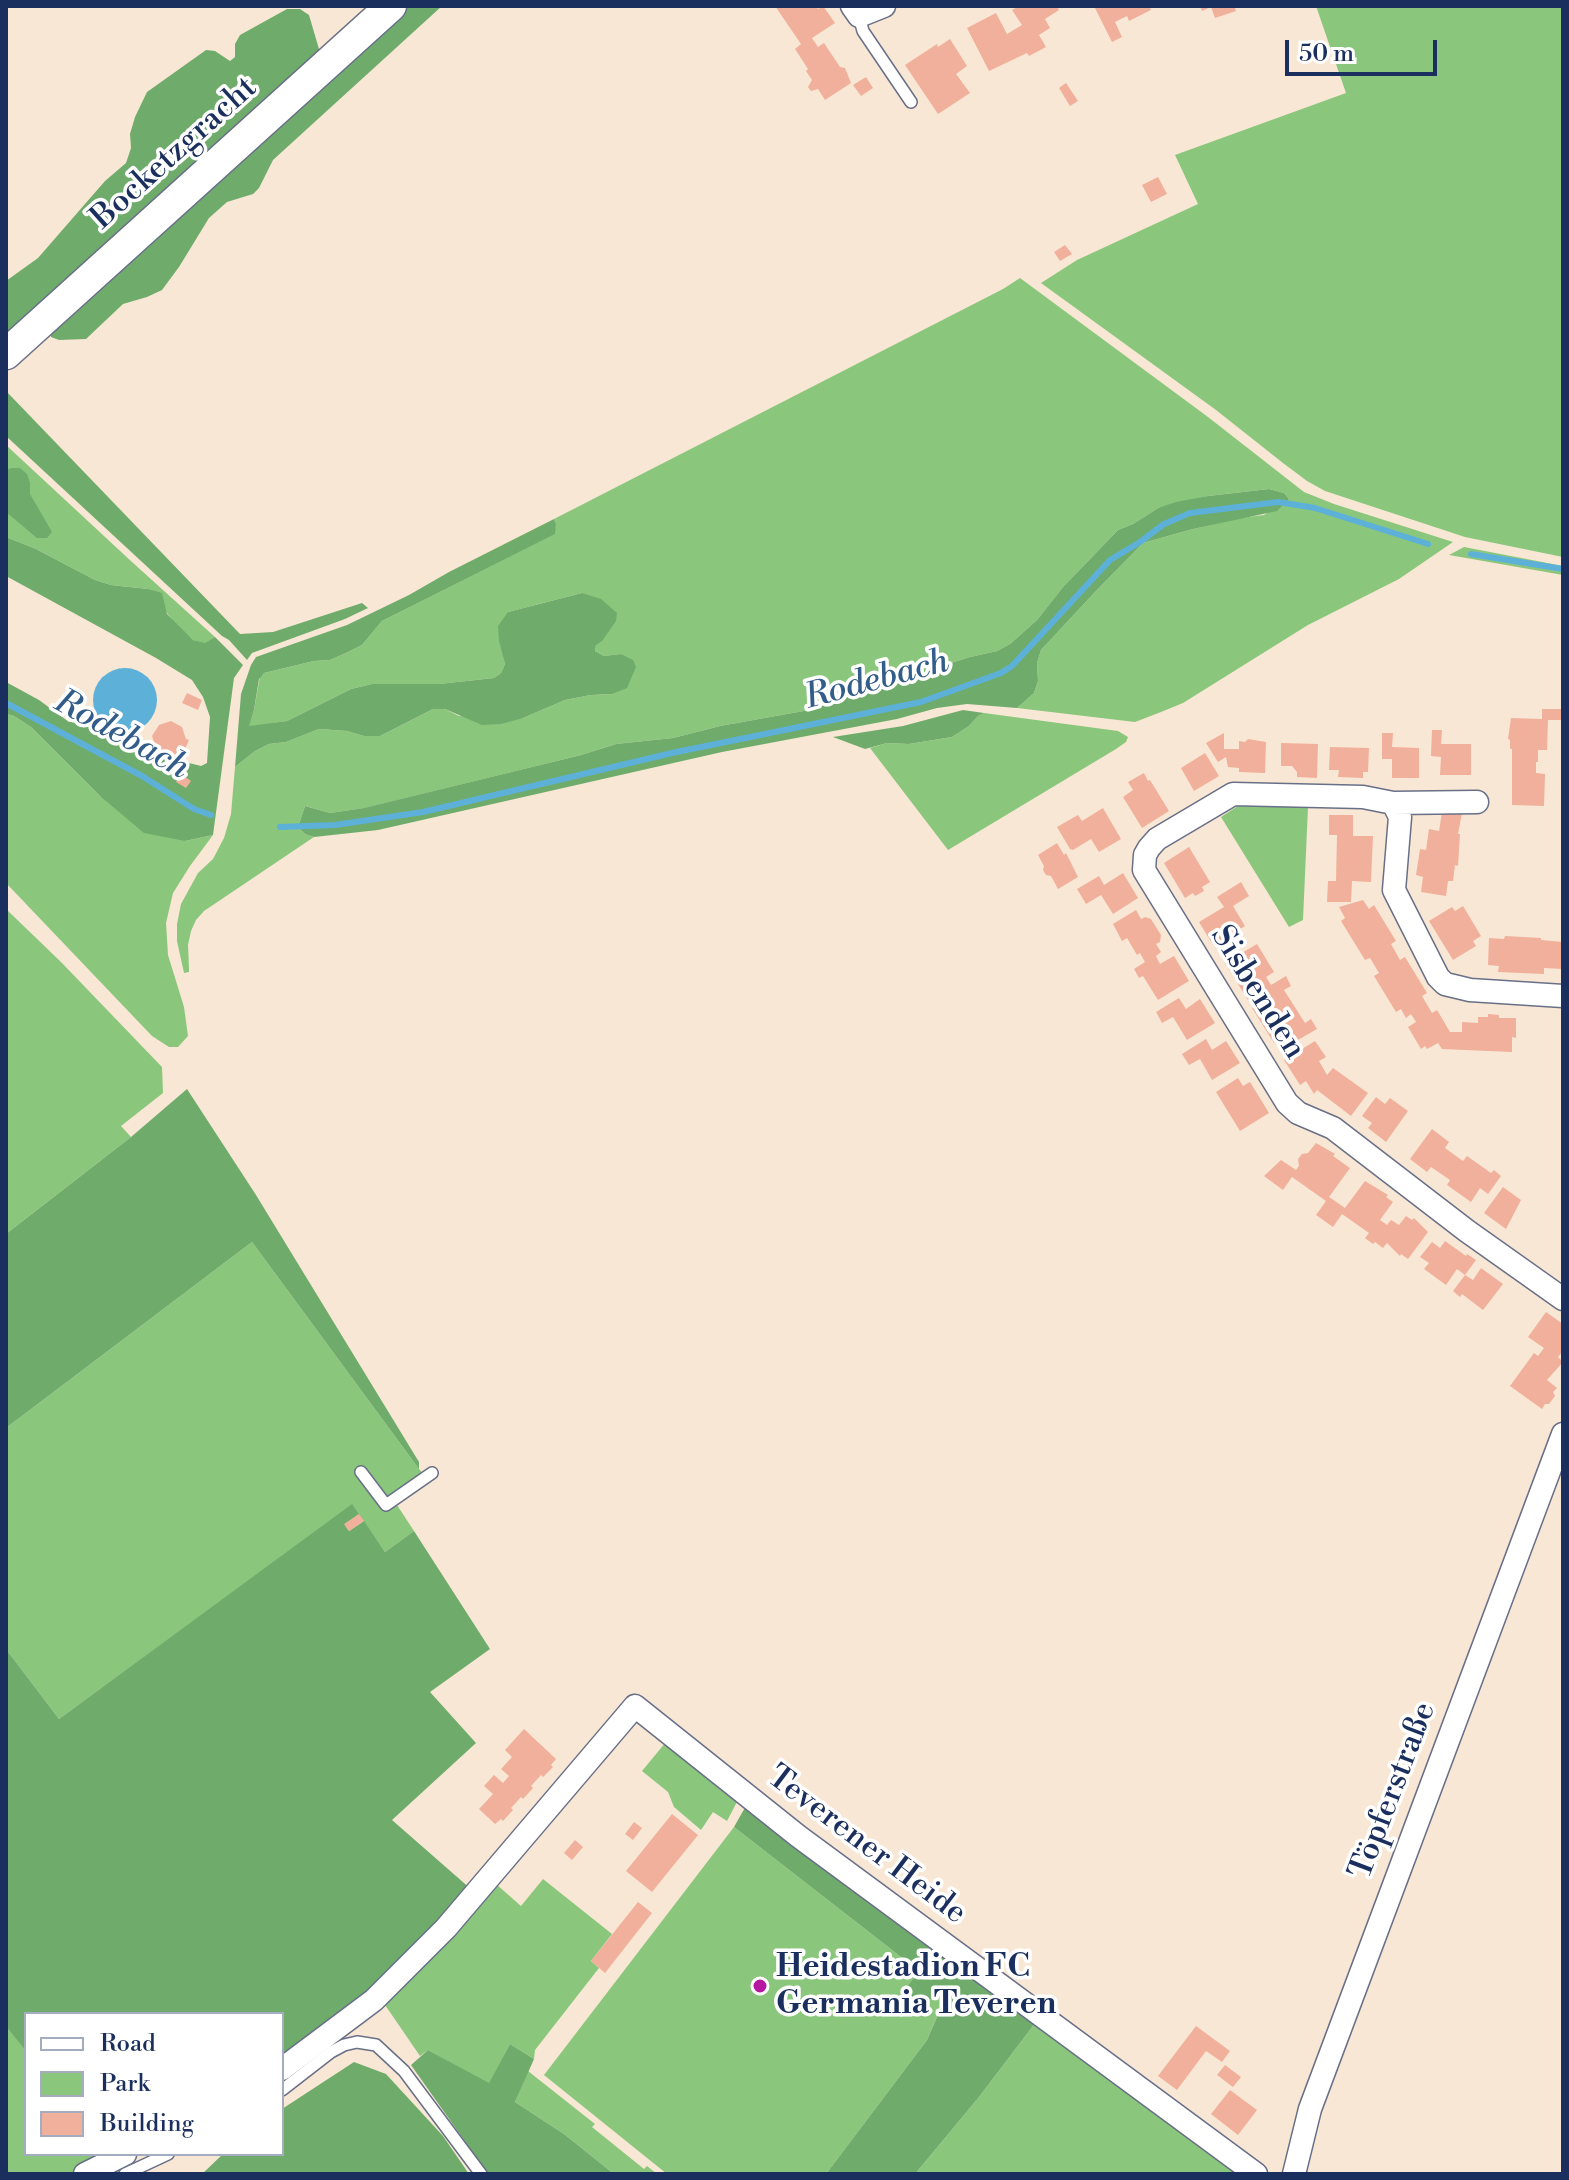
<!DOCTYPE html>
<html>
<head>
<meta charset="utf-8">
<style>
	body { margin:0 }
	#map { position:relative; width:1569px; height:2180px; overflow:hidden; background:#f8e7d4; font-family:"Libre Bodoni",serif }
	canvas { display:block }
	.frame { position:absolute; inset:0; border:8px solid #1b2f5e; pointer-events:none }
	.legend { position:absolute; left:24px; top:2012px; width:260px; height:144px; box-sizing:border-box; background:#fff; border:2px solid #a4acbf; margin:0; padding:10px 14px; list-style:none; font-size:24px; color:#1b2f5e }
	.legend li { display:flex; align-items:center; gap:16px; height:40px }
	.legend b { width:40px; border:2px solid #a4acbf }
	.scale { position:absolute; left:1285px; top:40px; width:152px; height:36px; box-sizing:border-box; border:4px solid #1b2f5e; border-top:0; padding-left:10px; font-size:24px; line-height:28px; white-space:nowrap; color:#1b2f5e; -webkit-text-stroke:6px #fff; paint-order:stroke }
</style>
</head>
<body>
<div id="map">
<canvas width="1569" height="2180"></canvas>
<div class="frame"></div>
<ul class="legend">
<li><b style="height:10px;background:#fff"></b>Road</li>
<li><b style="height:22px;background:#8ac77d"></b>Park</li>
<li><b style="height:22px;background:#f1b09b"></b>Building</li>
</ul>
<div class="scale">50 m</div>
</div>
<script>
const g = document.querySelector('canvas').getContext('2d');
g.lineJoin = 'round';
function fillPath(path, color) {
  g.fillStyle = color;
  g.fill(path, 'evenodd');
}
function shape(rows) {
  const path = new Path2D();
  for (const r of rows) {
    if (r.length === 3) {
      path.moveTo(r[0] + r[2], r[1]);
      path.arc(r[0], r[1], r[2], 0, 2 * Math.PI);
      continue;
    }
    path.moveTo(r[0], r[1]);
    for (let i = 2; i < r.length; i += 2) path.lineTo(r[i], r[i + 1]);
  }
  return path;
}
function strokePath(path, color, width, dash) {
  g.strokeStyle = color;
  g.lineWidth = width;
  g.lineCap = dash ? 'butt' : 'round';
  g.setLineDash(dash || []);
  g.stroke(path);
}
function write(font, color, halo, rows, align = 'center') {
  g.font = font + ' "Libre Bodoni",serif';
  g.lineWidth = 7;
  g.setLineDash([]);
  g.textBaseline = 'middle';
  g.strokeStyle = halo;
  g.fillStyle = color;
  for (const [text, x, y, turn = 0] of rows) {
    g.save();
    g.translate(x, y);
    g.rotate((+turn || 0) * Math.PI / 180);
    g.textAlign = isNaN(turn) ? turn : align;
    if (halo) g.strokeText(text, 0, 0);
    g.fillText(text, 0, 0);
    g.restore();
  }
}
const green = shape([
	[1316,6,1563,6,1563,557,1465,537,1325,491,1307,481,1283,463,1216,410,1041,283,1077,260,1198,204,1175,155,1346,93],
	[1020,278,1208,417,1304,492,1334,504,1453,542,1399,579,1308,625,1183,703,1161,712,1135,722,1017,708,1034,693,1038,681,1037,663,1041,650,1095,592,1143,543,1193,529,1240,518,1264,515,1289,499,1284,493,1269,489,1208,496,1158,508,1133,524,1118,530,1063,587,1037,620,1010,644,997,651,970,657,868,689,809,710,720,726,673,738,616,744,581,755,365,808,330,813,305,806,298,827,305,834,314,837,204,911,196,920,191,931,188,945,189,968,189,972,184,973,177,941,177,924,181,904,198,873,213,859,224,838,231,814,235,767,255,751,269,744,286,742,319,729,347,731,364,736,380,736,433,709,445,709,459,716,523,718,565,700,591,695,612,694,622,654,604,656,595,651,596,645,582,593,508,612,503,655,505,664,501,673,494,678,439,684,372,684,351,689,287,721,248,727,254,710,260,676,264,673,314,661,330,660,348,652,362,645,382,621,554,534,556,524,554,519,1003,289],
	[6,445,132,562,215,637,205,644,193,640,178,627,148,589,111,585,95,580,36,549,6,537],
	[1464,547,1563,566,1563,575,1449,555],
	[984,713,1118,731,1128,737,1126,742,1116,749,948,850,870,748,887,743,909,744,952,737,969,726,978,716],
	[6,714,14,716,31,727,100,796,185,841,213,835,190,866,173,893,166,923,168,955,184,1007,188,1036,178,1047,169,1047,152,1036,6,883],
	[1241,804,1308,807,1303,920,1289,927,1221,817],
	[6,909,61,962,162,1067,163,1093,121,1126,131,1137,6,1234],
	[252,1242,419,1469,431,1482,397,1505,414,1531,385,1552,352,1505,59,1719,6,1649,6,1428],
	[666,1742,738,1800,727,1821,713,1812,701,1830,674,1807,668,1792,642,1771],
	[734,1827,919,1971,897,2000,945,1997,927,2040,826,2174,667,2174,544,2075],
	[6,1832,26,2014,26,2154,111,2154,75,2174,6,2174],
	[543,1879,612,1934,591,1961,599,1968,535,2050,534,2059,510,2044,489,2084,428,2050,420,2056,383,2002,496,1884,521,1906],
	[1036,2022,1245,2174,915,2174,979,2097],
	[528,2071,595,2124,592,2127,644,2169,647,2166,657,2174,614,2174,564,2134,515,2102]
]);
const forest = shape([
	[408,6,442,6,273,160,259,188,253,194,227,202,209,218,179,267,162,290,147,297,123,304,86,339,59,340,51,337,49,329,170,222],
	[287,9,300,9,309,15,321,56,6,343,6,281,38,258,105,181,126,163,131,148,130,134,135,117,147,92,206,50,215,51,230,61,235,57,235,44,240,35],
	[6,391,240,634,273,632,362,603,368,608,345,619,252,653,247,660,229,640,222,636,6,436],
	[11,468,20,468,27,474,30,483,30,494,52,532,47,538,37,538,6,512,6,470],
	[1269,489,1284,493,1289,499,1277,511,1193,529,1143,543,1095,592,1041,650,1037,663,1038,681,1034,693,1017,708,967,704,937,708,897,719,722,752,378,830,314,837,305,834,298,827,305,806,330,813,364,808,581,755,616,744,673,738,720,726,809,710,868,689,970,657,997,651,1010,644,1037,620,1063,587,1118,530,1133,524,1158,508,1176,502,1208,496],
	[554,519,556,524,555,534,382,621,362,645,348,652,330,660,314,661,264,673,259,679,254,710,249,726,287,721,351,689,372,684,439,684,494,678,501,673,505,664,499,641,498,626,508,612,582,593,601,599,617,613,616,621,602,641,596,645,595,651,604,656,621,654,633,660,636,667,627,688,612,694,591,695,565,700,523,718,501,724,482,725,445,709,433,709,380,736,364,736,347,731,319,729,286,742,269,744,255,751,235,767,241,694,251,665,256,657,347,625,409,595,449,572],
	[6,537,36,549,95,580,111,585,148,589,162,593,167,614,193,640,205,643,215,637,243,665,234,678,213,835,185,841,144,833,100,796,31,727,14,716,6,714,6,682,39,700,69,722,85,720,104,722,130,731,147,746,177,760,201,766,207,763,210,717,203,697,192,680,156,658,6,576],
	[963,710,984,713,978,716,969,726,952,737,909,744,887,743,865,749,833,737,903,726],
	[187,1089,256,1195,419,1462,419,1469,252,1242,6,1428,6,1234,131,1137],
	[352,1504,359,1514,345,1525,349,1531,364,1521,385,1552,414,1531,490,1649,430,1692,476,1743,392,1820,472,1890,371,1995,282,2063,282,2014,26,2014,26,2051,6,2026,6,1649,59,1719],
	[747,1804,1036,2022,979,2097,915,2174,826,2174,927,2040,945,1998,896,2001,919,1971,734,1827],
	[510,2044,534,2059,515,2102,564,2134,614,2174,488,2174,411,2065,428,2050,489,2083],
	[354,2062,386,2074,443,2136,469,2174,202,2174,223,2154,282,2154,282,2109]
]);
const water = shape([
	[125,700,32]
]);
const stream = shape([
	[1471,554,1563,569],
	[6,703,142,776,194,809,211,815],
	[280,827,335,825,423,812,672,753,921,702,1001,673,1012,666,1110,560,1140,542,1164,524,1190,513,1278,502,1315,508,1428,544]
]);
const building = shape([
	[775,6,816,6,818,9,823,6,835,23,812,38,818,47,824,43,840,67,845,68,851,83,825,100,818,89,811,91,808,87,812,80,806,71,808,69,795,49,801,44],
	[1019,6,1057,6,1059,10,1045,19,1050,28,1039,35,1046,47,1029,56,1027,53,989,71,967,28,996,13,1007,34,1022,25,1012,10],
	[1094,6,1149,6,1151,10,1129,21,1127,16,1115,22,1122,37,1112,42],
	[1200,6,1234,6,1236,11,1215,18,1211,7,1202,11],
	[950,39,967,66,956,74,970,93,938,114,905,65,937,44,938,47],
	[866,77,873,88,861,96,853,85],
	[1066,83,1078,101,1070,106,1059,88],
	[1158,177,1167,194,1151,202,1142,185],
	[1065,245,1072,254,1060,261,1054,252],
	[187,693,202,700,198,710,182,703],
	[1542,709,1561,709,1561,720,1548,720,1547,750,1538,750,1538,762,1536,762,1536,773,1545,774,1544,806,1512,805,1512,749,1510,749,1510,740,1508,739,1511,718,1542,719],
	[171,721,182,727,186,739,189,740,184,751,179,756,167,758,167,755,156,748,152,736,159,725],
	[1432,730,1442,730,1441,744,1471,744,1471,775,1440,775,1441,757,1431,756],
	[1224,733,1224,749,1239,749,1239,741,1245,742,1248,739,1266,742,1265,773,1239,772,1239,768,1228,767,1226,757,1218,762,1206,743],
	[1382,733,1393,733,1392,747,1419,748,1419,778,1392,778,1392,759,1382,759],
	[1281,743,1318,744,1317,778,1297,777,1297,772,1292,766,1281,766],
	[1330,747,1369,748,1368,772,1363,772,1363,778,1338,777,1339,770,1329,770],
	[1205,753,1219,776,1194,791,1181,768],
	[1144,773,1148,781,1150,780,1169,811,1142,828,1123,797,1133,790,1128,782],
	[181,774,191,781,186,788,176,782],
	[1103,808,1121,839,1099,852,1091,839,1073,850,1070,849,1057,827,1078,815,1082,821],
	[1442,812,1462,813,1458,834,1460,834,1458,866,1455,865,1453,881,1448,881,1446,896,1421,892,1423,877,1416,875,1420,849,1426,850,1429,829,1439,831],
	[1329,815,1353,815,1353,836,1373,836,1371,882,1352,881,1351,902,1327,902,1328,881,1336,881,1337,835,1329,835],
	[1057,843,1064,855,1066,853,1078,877,1058,889,1051,876,1046,875,1043,870,1044,866,1038,855],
	[1189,847,1210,882,1202,887,1204,891,1195,896,1193,893,1185,898,1164,863],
	[1123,873,1138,898,1113,914,1101,895,1086,904,1077,889,1099,876,1104,885],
	[1241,882,1249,896,1233,906,1245,926,1213,945,1199,922,1224,907,1217,897],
	[1363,900,1369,909,1374,905,1396,941,1391,944,1400,960,1405,957,1427,993,1422,996,1432,1013,1437,1010,1450,1032,1462,1032,1462,1022,1478,1023,1478,1017,1488,1017,1488,1014,1499,1015,1499,1018,1516,1018,1516,1038,1512,1037,1512,1052,1442,1049,1438,1043,1427,1049,1425,1046,1421,1049,1408,1027,1416,1022,1411,1014,1406,1018,1401,1009,1396,1012,1374,976,1379,973,1370,958,1365,960,1341,921,1345,918,1339,907],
	[1463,906,1481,936,1473,941,1476,946,1453,960,1429,921,1452,907,1455,911],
	[1136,910,1141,919,1145,917,1151,919,1161,935,1160,942,1156,944,1161,952,1156,956,1160,964,1174,956,1189,981,1158,1000,1143,976,1139,978,1134,969,1145,962,1140,953,1137,955,1127,938,1122,941,1113,924],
	[1505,936,1541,938,1541,940,1563,942,1563,969,1544,968,1544,974,1498,972,1499,966,1488,965,1489,938,1504,939],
	[1257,944,1274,972,1266,977,1271,985,1286,976,1291,986,1284,990,1305,1023,1311,1019,1317,1029,1296,1041,1291,1033,1274,1043,1252,1008,1270,997,1265,989,1248,1000,1225,963],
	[1179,998,1186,1009,1200,999,1215,1023,1187,1040,1173,1017,1162,1023,1156,1012],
	[1206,1039,1212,1050,1226,1041,1240,1063,1212,1080,1200,1059,1189,1065,1182,1054],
	[1315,1041,1326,1057,1319,1061,1327,1075,1333,1068,1368,1093,1351,1116,1317,1090,1314,1094,1306,1081,1300,1085,1284,1060],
	[1238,1078,1243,1086,1250,1082,1269,1113,1240,1131,1216,1092],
	[1376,1097,1385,1104,1390,1098,1408,1111,1386,1142,1368,1128,1372,1123,1362,1116],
	[1432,1129,1449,1142,1445,1148,1463,1161,1467,1156,1491,1173,1494,1170,1501,1176,1488,1194,1480,1188,1471,1202,1447,1185,1450,1180,1431,1167,1427,1172,1410,1159],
	[1316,1143,1335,1154,1333,1156,1350,1168,1329,1197,1345,1208,1365,1181,1388,1195,1386,1197,1393,1202,1380,1220,1387,1225,1391,1220,1399,1225,1406,1216,1412,1220,1414,1218,1428,1232,1408,1259,1401,1254,1400,1256,1387,1243,1383,1248,1375,1242,1373,1244,1365,1238,1369,1233,1342,1214,1333,1227,1316,1215,1326,1201,1292,1177,1283,1190,1264,1176,1281,1160,1296,1170,1299,1166,1298,1159,1302,1154,1308,1153],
	[1503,1187,1521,1200,1506,1229,1484,1213],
	[1445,1241,1466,1256,1467,1254,1476,1260,1465,1275,1457,1269,1446,1285,1424,1269,1429,1263,1420,1257,1432,1242,1440,1248],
	[1481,1268,1503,1284,1483,1310,1462,1294,1460,1297,1453,1291,1465,1275,1473,1280],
	[1546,1312,1563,1324,1563,1351,1558,1357,1563,1362,1547,1380,1557,1388,1553,1392,1555,1396,1549,1404,1545,1404,1542,1409,1510,1386,1534,1353,1538,1356,1544,1348,1528,1337],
	[359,1514,364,1521,349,1531,344,1524],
	[524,1729,556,1759,551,1765,553,1767,543,1777,541,1775,531,1786,533,1788,523,1799,521,1797,511,1808,513,1810,503,1821,501,1819,495,1824,479,1809,493,1794,484,1786,494,1775,503,1783,509,1776,501,1769,512,1757,505,1750],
	[672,1814,698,1835,652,1892,626,1871],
	[634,1822,642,1828,633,1840,625,1834],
	[575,1840,583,1847,572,1860,564,1853],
	[638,1902,652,1913,605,1973,591,1961],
	[1196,2026,1230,2051,1222,2062,1206,2051,1177,2090,1158,2076],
	[1225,2065,1241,2077,1233,2087,1217,2075],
	[1230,2090,1257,2110,1238,2135,1211,2114]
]);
const lane = shape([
	[859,16,863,31,911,102],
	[361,1472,386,1505,432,1473],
	[282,2090,331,2052,344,2045,357,2042,376,2045,404,2071,481,2174],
	[125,2174,168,2154]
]);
const street = shape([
	[852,6,859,16,884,6],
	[1393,803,1477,802],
	[1563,996,1470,990,1445,984,1438,977,1394,890,1400,817,1393,803,1363,797,1233,794,1157,839,1149,848,1145,855,1144,870,1287,1103,1298,1113,1333,1128,1467,1231,1563,1299],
	[282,2069,374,2000,446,1928,635,1706,798,1836,1256,2174],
	[85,2174,125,2154],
	[1294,2174,1310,2109,1563,1434]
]);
const secondary = shape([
	[6,354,391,6]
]);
const markers = [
	[760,1986,8,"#b5179e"]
];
const streetNames = [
	["Bocketzgracht",175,154,-42],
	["Sisbenden",1257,993,58],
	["Töpferstraße",1394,1791,-69],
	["Teverener Heide",866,1846,37]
];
const poiNames = [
	["Heidestadion FC",776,1968],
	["Germania Teveren",776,2005]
];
const waterNames = [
	["Rodebach",877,681,-15],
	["Rodebach",121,736,29]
];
fillPath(green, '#8ac77d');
fillPath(forest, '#6fac6c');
fillPath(water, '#5db1d9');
strokePath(stream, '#5db1d9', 6);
fillPath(building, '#f1b09b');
strokePath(lane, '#686f87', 14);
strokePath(street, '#686f87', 25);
strokePath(secondary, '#686f87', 33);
strokePath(lane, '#fff', 11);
strokePath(street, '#fff', 22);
strokePath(secondary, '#fff', 30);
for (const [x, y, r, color] of markers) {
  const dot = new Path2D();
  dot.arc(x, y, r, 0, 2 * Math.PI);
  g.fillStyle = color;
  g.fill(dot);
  strokePath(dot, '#fff', 3);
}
write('32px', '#1b2f5e', '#fff', streetNames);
write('bold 32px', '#1b2f5e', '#fff', poiNames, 'left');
write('italic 34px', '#325c89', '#fff', waterNames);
</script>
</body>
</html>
